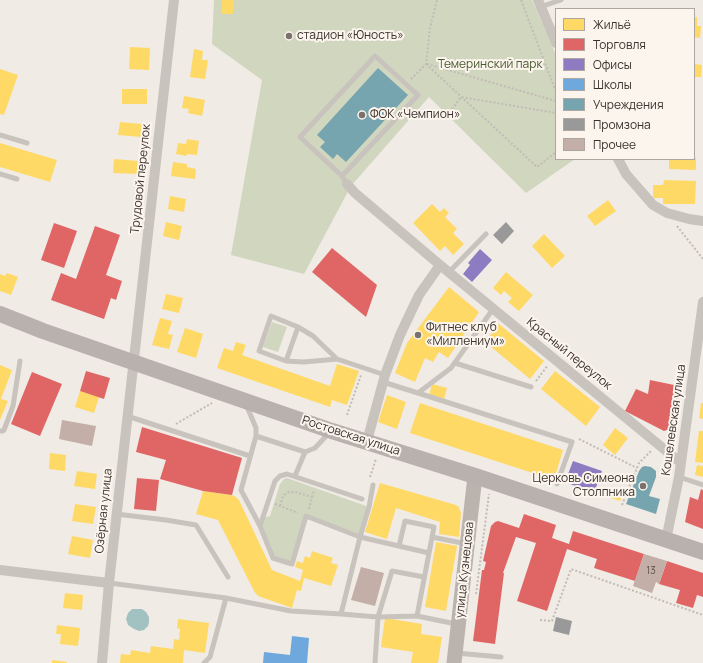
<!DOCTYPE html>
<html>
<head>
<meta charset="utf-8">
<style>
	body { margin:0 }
	#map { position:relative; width:703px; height:663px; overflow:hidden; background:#f0ebe5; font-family:Manrope,sans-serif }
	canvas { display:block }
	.legend { position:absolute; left:555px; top:8px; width:140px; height:152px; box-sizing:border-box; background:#fbf5ee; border:1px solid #aea6a0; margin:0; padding:5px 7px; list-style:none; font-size:12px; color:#3b302b }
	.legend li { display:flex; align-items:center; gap:8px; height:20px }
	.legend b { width:20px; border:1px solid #aea6a0 }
</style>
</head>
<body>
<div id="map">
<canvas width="703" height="663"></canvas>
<ul class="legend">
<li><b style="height:11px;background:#ffd966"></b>Жильё</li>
<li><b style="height:11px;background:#e06666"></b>Торговля</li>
<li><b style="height:11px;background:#8e7cc3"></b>Офисы</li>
<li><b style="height:11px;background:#6fa8dc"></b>Школы</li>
<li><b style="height:11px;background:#76a5af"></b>Учреждения</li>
<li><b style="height:11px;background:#999"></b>Промзона</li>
<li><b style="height:11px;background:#c3afa7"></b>Прочее</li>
</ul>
</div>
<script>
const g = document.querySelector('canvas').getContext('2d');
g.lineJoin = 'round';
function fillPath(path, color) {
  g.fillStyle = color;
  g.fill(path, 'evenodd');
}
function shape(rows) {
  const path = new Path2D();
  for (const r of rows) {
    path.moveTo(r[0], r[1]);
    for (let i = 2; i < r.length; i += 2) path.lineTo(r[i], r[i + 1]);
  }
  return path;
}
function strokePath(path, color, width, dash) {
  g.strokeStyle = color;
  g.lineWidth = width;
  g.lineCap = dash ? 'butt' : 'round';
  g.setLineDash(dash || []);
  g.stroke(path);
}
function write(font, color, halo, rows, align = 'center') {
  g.font = font + ' Manrope,sans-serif';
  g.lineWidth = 4;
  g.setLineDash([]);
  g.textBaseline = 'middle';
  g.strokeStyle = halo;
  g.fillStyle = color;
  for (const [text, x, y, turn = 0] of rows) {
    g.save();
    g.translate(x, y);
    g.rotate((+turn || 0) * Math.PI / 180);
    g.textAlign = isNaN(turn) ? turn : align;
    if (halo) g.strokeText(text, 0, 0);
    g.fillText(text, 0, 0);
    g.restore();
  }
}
const green = shape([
	[214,0,532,0,556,55,556,159,575,159,526,193,429,97,351,186,304,274,231,255,262,80,212,44],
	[272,322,287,327,278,352,263,347],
	[287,478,369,507,359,536,306,517,292,563,273,558,260,526,262,518,270,516,280,484,284,479]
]);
const water = shape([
	[132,609,142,609,146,612,149,617,149,622,148,626,144,630,139,631,134,629,128,625,126,619,128,613]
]);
const homes = shape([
	[222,0,234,0,233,14,222,14],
	[694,17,697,17,697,26,701,26,700,38,694,37],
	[130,47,150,48,149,70,129,69],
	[194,49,203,51,202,60,208,60,205,79,190,77],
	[694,64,702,65,701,77,694,77],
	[0,69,18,75,4,115,0,114],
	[122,89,147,89,147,104,122,104],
	[184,96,205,100,202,116,188,113,189,109,182,108],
	[120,122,142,124,141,137,118,135],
	[187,139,199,141,197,155,187,154,187,156,176,154,178,143,186,144],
	[0,143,57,160,50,182,0,167],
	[694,157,696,158,696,170,669,169,669,159,694,159],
	[114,159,138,161,137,174,113,173],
	[173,162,187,164,187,167,196,169,195,179,171,176],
	[664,180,696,181,695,204,663,204,663,198,653,198,653,185,663,185],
	[170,196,186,199,184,212,168,209],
	[608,200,616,211,595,226,587,216],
	[432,204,440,212,444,208,449,213,445,217,457,229,453,233,464,244,453,255,445,246,440,251,413,223],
	[166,222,182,226,179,240,163,236],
	[544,234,565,256,552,268,532,246],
	[506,272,533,295,519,311,508,302,512,298,504,291,501,295,493,288],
	[7,273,18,277,11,295,0,291,0,274,5,276],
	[449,287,479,312,448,358,439,352,433,362,425,358,415,382,395,373,407,343],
	[166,294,183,298,179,313,162,309],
	[160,318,172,321,168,334,173,335,169,349,152,345],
	[499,324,544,361,530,379,485,342],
	[185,328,203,334,196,358,177,352],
	[236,342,246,345,242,355,330,386,337,364,359,371,347,405,332,400,330,407,217,368,224,348,233,351],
	[0,365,12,370,1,399,8,401,0,420],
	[555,371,600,407,586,426,541,389],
	[432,384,447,388,444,399,429,395],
	[80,391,99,397,94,413,75,407],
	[387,395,406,402,397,429,378,422],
	[420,403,563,450,554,480,410,433],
	[701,403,703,403,703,419,699,418],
	[615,428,628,438,615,455,603,445],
	[699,431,703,431,703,463,695,462],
	[50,453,66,455,65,471,49,469],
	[697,465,703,466,703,477,695,475],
	[77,471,97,474,95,489,74,486],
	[380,483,456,505,459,507,461,513,459,537,439,534,440,522,396,508,387,539,365,532],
	[203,491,232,495,236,497,239,500,272,570,300,581,303,570,295,567,297,561,303,563,305,556,310,558,312,551,333,558,331,563,338,565,331,586,304,578,301,591,297,590,292,608,258,596,254,591,218,520,196,514],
	[613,491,623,494,620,501,611,498],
	[75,504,96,507,93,524,72,521],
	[72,536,93,540,90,558,68,554],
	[436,542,457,546,446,611,425,607],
	[65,593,83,595,82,610,63,608],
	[385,618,422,624,421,634,442,637,438,663,411,663,413,652,381,647],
	[178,619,209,623,205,653,184,650,183,663,120,663,121,654,130,655,131,650,150,653,151,646,173,649,174,639,179,640,180,629,177,628],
	[57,625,80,628,78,646,60,644,61,634,56,634],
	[52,660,67,662,67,663,52,663]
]);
const shops = shape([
	[54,223,77,231,64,268,41,260],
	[95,226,120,235,106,275,122,281,116,300,111,298,104,319,51,300,61,273,76,279],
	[332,248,377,285,366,317,312,272],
	[86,371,110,378,104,399,80,391],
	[32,372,62,384,40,436,11,424],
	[650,380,679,386,673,428,664,431,625,411,636,389,648,394],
	[142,427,242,458,232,495,203,491,160,479,166,460,136,452],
	[137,478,159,480,156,511,134,509],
	[701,489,703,490,703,529,685,522,690,497,698,500],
	[524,514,556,525,552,538,569,544,573,531,644,554,635,581,594,568,597,559,567,549,547,611,517,601,536,543,516,537,503,573,504,573,495,644,473,641,482,570,484,570,486,562,483,561,491,526,495,522,498,521,519,528],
	[667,561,703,573,703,597,697,595,693,608,676,603,680,590,659,584]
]);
const offices = shape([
	[480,249,492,260,472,282,463,274,470,265,468,263],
	[573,461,602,471,594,493,565,482]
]);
const schools = shape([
	[292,636,309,638,307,663,263,663,264,652,290,655]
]);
const public = shape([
	[378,68,408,95,346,162,337,154,333,159,320,147,325,142,317,135],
	[645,466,651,467,656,471,656,477,649,496,660,499,656,514,626,504,639,471,642,467]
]);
const industry = shape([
	[506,222,514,231,502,244,493,235],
	[556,617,572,621,569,635,553,631]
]);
const building = shape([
	[62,420,96,426,92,446,59,439],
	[644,554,667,561,659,584,656,582,652,593,633,586],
	[361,567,384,573,375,606,351,600]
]);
const path = shape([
	[521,0,556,92],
	[426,64,537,167,556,152],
	[427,64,556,101],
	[411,79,426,64,430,28,437,0],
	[445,119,461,97,556,113],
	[677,226,703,259],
	[536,381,548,365],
	[347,415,361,375],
	[176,424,212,403],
	[579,439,637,468],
	[370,477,376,459],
	[275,504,298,513],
	[622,505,639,463,652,450],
	[280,506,283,496,287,493,289,492,295,492,312,497],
	[309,509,314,490],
	[476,594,489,494],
	[540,620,552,621,571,569,703,615]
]);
const lane = shape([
	[540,7,561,0],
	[0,135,27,143],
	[0,174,17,179],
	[342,176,418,95,375,56,300,137,342,176,347,184],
	[449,272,486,234],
	[337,359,313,336,298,327,271,316,259,351,286,361,304,362,337,359,385,375],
	[286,361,298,327],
	[455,363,531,387],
	[383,382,418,393,451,368,493,309],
	[418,393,572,442,557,484],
	[246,405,251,416,256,428,256,436,305,452,315,448,329,433],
	[127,416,250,456],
	[0,431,3,431,4,430,13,406,20,361],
	[256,436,241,490,260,526,273,558,292,564,306,516,360,537,341,614],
	[295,476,305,452],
	[679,477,703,485],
	[373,485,369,507,360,537,429,553],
	[116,514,166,520,196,525,228,577],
	[260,526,275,481,280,476,287,474,362,499],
	[432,537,467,544],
	[399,546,405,521,434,527,417,616],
	[109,583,226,598,291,611,341,614,378,617,417,616,456,624],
	[456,653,501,657],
	[204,663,210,657,226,598],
	[375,663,378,617,392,571,424,577]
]);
const street = shape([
	[538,0,556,43],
	[618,159,626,174,653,205,667,213,689,219,703,221],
	[347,184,355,193,440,265,681,463],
	[367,441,385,375,400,335,419,295,440,265],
	[666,540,679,477,703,302],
	[0,570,109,583],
	[102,663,109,583,174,0]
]);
const secondary = shape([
	[454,663,475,476]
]);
const primary = shape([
	[0,314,43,331,332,431,475,476,703,552]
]);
const markers = [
	[289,36,4,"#7a716c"],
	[362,115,4,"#7a716c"],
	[418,335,4,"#7a716c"],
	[643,486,4,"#7a716c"]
];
const numberNames = [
	["13",651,571]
];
const poiNames = [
	["стадион «Юность»",297,36],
	["ФОК «Чемпион»",370,115],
	["Фитнес клуб",426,328],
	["«Миллениум»",426,342],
	["Церковь Симеона",635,479,"right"],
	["Столпника",635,493,"right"]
];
const parkNames = [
	["Темеринский парк",490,65]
];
const streetNames = [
	["Трудовой переулок",141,179,-84],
	["Красный переулок",569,354,39],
	["Кошелевская улица",674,420,-82],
	["Ростовская улица",351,436,18],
	["Озёрная улица",104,511,-84],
	["улица Кузнецова",465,570,-84]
];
fillPath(green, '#d1d6bf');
fillPath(water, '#a1c2c1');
fillPath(homes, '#ffd966');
fillPath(shops, '#e06666');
fillPath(offices, '#8e7cc3');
fillPath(schools, '#6fa8dc');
fillPath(public, '#76a5af');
fillPath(industry, '#999');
fillPath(building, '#c3afa7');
strokePath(path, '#c2bbb6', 2, [2, 2]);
strokePath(lane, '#c9c3be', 5);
strokePath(street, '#c9c3be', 10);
strokePath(secondary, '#bab3ae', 15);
strokePath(primary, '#b8b1ad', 16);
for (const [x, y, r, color] of markers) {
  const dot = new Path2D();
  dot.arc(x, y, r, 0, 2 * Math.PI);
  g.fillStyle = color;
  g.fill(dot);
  strokePath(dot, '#fbf5ee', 1.5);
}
write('10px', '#5d504a', null, numberNames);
write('12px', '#3b302b', '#fbf5ee', poiNames, 'left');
write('12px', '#4a5a2e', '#fbf5ee', parkNames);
write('12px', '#3b302b', '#fbf5ee', streetNames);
</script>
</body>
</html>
